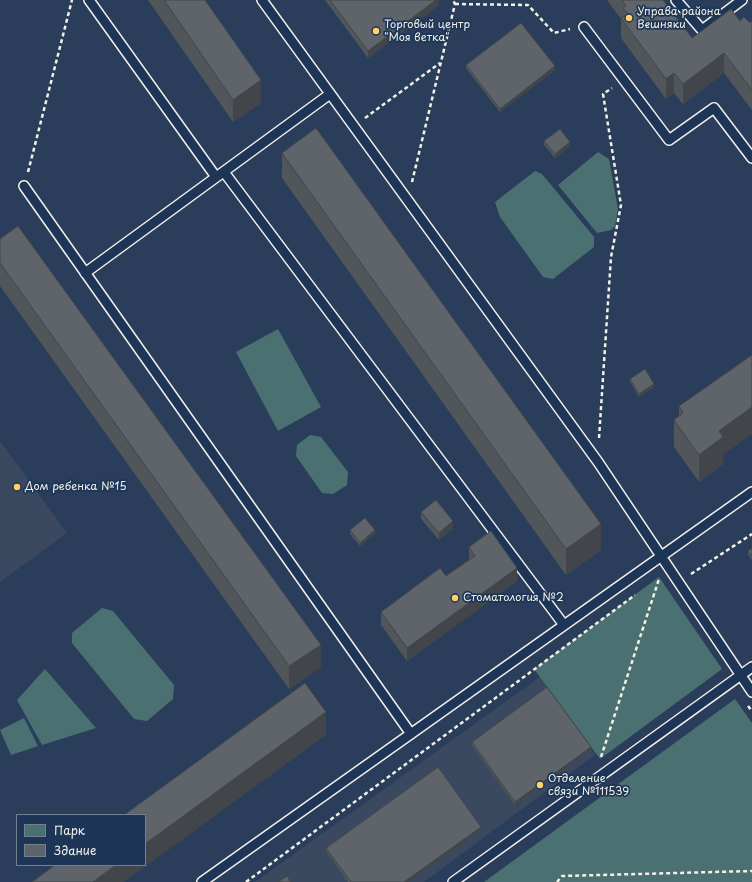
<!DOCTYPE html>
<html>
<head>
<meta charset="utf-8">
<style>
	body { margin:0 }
	#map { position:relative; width:752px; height:882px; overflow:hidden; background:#2a3e5b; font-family:"Playpen Sans",sans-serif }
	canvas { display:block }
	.legend { position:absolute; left:16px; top:814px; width:130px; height:52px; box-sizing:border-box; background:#1d3557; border:1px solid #738091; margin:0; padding:5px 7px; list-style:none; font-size:12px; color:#f4f1e8 }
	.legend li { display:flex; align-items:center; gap:8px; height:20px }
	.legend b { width:20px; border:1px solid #738091 }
</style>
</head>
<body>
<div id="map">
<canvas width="752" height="882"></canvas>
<ul class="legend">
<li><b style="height:11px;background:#4b7072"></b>Парк</li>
<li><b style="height:11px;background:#5e6469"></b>Здание</li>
</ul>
</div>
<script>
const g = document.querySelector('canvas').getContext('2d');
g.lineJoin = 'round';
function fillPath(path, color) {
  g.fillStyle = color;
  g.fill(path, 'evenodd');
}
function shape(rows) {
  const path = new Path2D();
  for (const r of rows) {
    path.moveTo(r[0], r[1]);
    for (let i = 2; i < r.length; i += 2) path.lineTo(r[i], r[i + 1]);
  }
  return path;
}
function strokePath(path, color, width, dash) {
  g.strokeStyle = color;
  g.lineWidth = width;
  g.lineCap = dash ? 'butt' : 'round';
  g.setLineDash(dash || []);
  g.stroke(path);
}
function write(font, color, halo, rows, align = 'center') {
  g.font = font + ' "Playpen Sans",sans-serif';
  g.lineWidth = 3.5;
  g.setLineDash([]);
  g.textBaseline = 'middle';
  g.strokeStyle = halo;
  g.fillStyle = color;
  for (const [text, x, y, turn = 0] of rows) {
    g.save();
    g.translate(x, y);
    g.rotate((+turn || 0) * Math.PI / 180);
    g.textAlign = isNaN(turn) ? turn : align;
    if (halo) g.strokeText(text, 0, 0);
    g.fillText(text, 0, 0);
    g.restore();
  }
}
const built = shape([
	[0,441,67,533,0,582],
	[540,677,591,750,596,754,424,882,255,882]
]);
const green = shape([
	[598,152,609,159,618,209,615,226,611,230,597,233,558,185],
	[535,171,542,174,594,237,594,247,553,279,543,277,500,217,495,202],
	[278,329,321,407,278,431,236,352],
	[310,435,321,437,348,472,347,485,333,494,322,493,296,456,297,445],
	[659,577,722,669,600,759,534,669],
	[102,608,113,611,174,685,173,699,147,721,134,719,72,643,72,633],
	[45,669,96,728,42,745,17,700],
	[735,699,752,723,752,882,484,882],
	[24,718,38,746,11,755,0,730]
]);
const path = shape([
	[455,4,528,5,554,33,570,29],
	[365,118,440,63],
	[28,172,72,0],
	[412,182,455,4,453,0],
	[599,438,611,257,621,205,603,94,612,88],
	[691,574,752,534],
	[748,706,752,711],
	[601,757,659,579],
	[246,882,635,595],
	[557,882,562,876,752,871]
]);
const lane = shape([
	[89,0,216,177],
	[262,0,598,462,752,692],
	[676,0,702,30,742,0],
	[584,27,669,140,714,108,752,158],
	[224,172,564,625],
	[24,186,411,734],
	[85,273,330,94],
	[202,882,752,492],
	[453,882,752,667]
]);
const wall = shape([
	[148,0,205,0,261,103,233,122],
	[325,0,439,0,439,5,368,58],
	[607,0,663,0,692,38,740,21,752,22,752,110,724,73,683,104,674,93,666,99,621,38,621,19],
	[466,65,555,70,500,112,466,68],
	[544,141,570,146,555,158,544,145],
	[282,153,601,550,566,575,282,178],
	[0,239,321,667,289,689,0,286],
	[630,379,654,387,639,397,630,382],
	[679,406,723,455,723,464,699,482,674,447,674,420,679,417],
	[421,512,453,528,439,540,421,519],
	[350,530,375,534,360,546,350,534],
	[469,547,517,581,407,661,381,625,381,612,446,576,469,560],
	[752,548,752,560,748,555,748,551],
	[472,742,591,750,515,805,472,745],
	[481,830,409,882,348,882,326,851,326,848]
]);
const shadedWall = shape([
	[436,0,439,0,439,5,368,58,368,51],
	[724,53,724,73,683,104,683,84],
	[555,66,555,70,500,112,500,109],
	[674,73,674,93,666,99,666,79],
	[261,80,261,103,233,122,233,100],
	[570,142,570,146,555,158,555,154],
	[654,384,654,387,639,397,639,394],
	[752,407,752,434,723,455,723,464,699,482,699,455,719,431],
	[453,521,453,528,439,540,439,533],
	[601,524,601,550,566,575,566,549],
	[375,530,375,534,360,546,360,543],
	[517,568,517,581,407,661,407,648],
	[321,645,321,667,289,689,289,666],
	[326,712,326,735,124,882,93,882,116,865,145,865,145,844],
	[591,747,591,750,515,805,515,802],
	[481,827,481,830,409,882,404,882]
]);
const building = shape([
	[164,0,205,0,261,80,233,100,164,0],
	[330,0,436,0,368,51,330,0],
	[622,0,663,0,692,38,731,9,740,21,744,17,749,22,752,22,752,90,724,53,683,84,674,73,666,79,621,18,628,14,623,8,626,6,622,0],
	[521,23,555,66,500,109,466,65,521,23],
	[316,128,601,524,566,549,282,153,316,128],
	[560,129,570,142,555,154,544,141,560,129],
	[18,226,321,645,289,666,0,263,0,239,18,226],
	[752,355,752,407,719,431,723,437,699,455,674,420,683,413,679,406,752,355],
	[645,369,654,384,639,394,630,379,645,369],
	[436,500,453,521,439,533,421,512,436,500],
	[365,518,375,530,360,543,350,530,365,518],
	[491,531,517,568,407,648,381,612,440,568,446,576,475,556,469,547,491,531],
	[752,548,752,557,748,551,752,548],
	[305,683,326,712,145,844,145,815,124,815,305,683],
	[547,687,591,747,515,802,472,742,547,687],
	[438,767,481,827,404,882,351,882,326,848,438,767],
	[55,865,116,865,93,882,32,882,55,865],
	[287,876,291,882,278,882,287,876]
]);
const markers = [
	[629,18,4,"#ffd166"],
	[376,31,4,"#ffd166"],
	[17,487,4,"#ffd166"],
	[455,598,4,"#ffd166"],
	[540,785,4,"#ffd166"]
];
const poiNames = [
	["Управа района",637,12],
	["Вешняки",637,25],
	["Торговый центр",384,25],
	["\"Моя ветка\"",384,38],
	["Дом ребенка №15",25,487],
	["Стоматология №2",463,598],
	["Отделение",548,779],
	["связи №111539",548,792]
];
fillPath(built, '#3a495f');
fillPath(green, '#4b7072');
strokePath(lane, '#f4f1e8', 12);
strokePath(path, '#f4f1e8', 2.5, [4, 3]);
strokePath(lane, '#1d3557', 9);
fillPath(wall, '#51565a');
fillPath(shadedWall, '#42464a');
fillPath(building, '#5e6469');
strokePath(building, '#42464a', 1);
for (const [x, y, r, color] of markers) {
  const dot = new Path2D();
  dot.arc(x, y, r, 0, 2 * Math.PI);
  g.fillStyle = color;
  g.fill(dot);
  strokePath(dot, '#1d3557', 1.5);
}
write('11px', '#f4f1e8', '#1d3557', poiNames, 'left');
</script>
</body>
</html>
